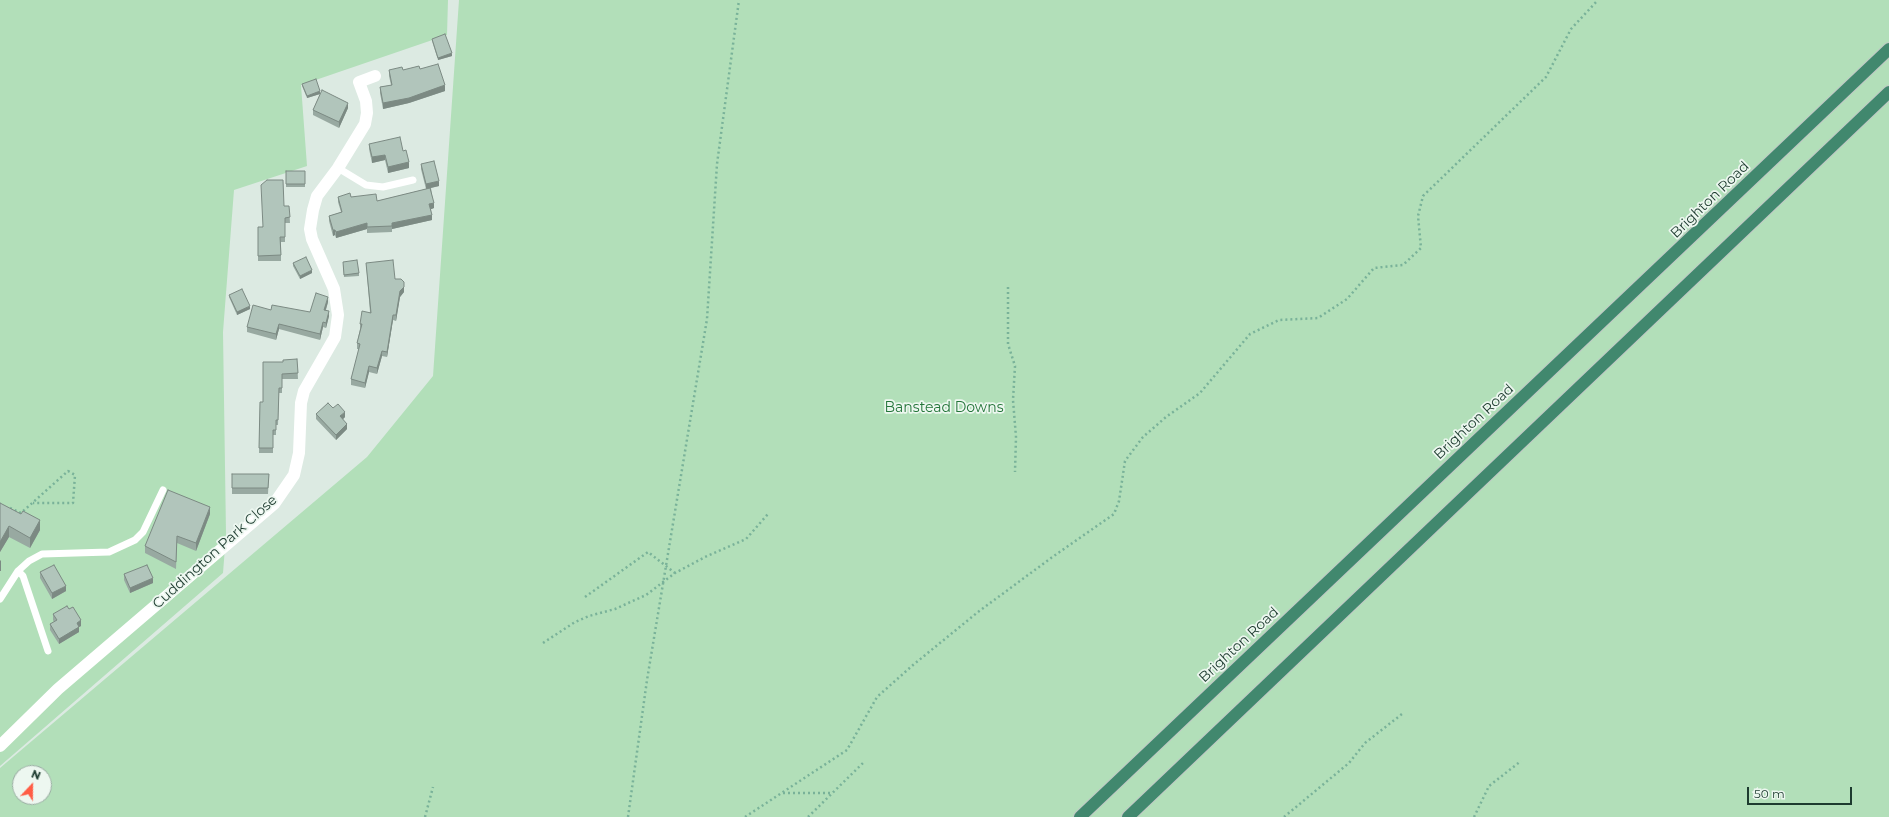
<!DOCTYPE html>
<html>
<head>
<meta charset="utf-8">
<style>
	body { margin:0 }
	#map { position:relative; width:1889px; height:817px; overflow:hidden; background:#dceae2; font-family:Montserrat,sans-serif }
	canvas { display:block }
	.north { position:absolute; left:12px; top:765px; width:40px; height:40px; box-sizing:border-box; background:#edf7f0; border:1px solid #9aaca3; border-radius:50%; rotate:22deg; font-size:11px; font-weight:700; line-height:16px; text-align:center; color:#1d3b2f }
	.north::after { content:''; display:block; margin:auto; width:14px; height:18px; background:#ff5d45; clip-path:polygon(50% 0,100% 100%,50% 72%,0 100%) }
	.scale { position:absolute; left:1747px; top:787px; width:105px; height:18px; box-sizing:border-box; border:2px solid #1d3b2f; border-top:0; padding-left:5px; font-size:12px; line-height:14px; white-space:nowrap; color:#1d3b2f; -webkit-text-stroke:3px #edf7f0; paint-order:stroke }
</style>
</head>
<body>
<div id="map">
<canvas width="1889" height="817"></canvas>
<div class="north">N</div>
<div class="scale">50 m</div>
</div>
<script>
const g = document.querySelector('canvas').getContext('2d');
g.lineJoin = 'round';
function fillPath(path, color) {
  g.fillStyle = color;
  g.fill(path, 'evenodd');
}
function shape(rows) {
  const path = new Path2D();
  for (const r of rows) {
    path.moveTo(r[0], r[1]);
    for (let i = 2; i < r.length; i += 2) path.lineTo(r[i], r[i + 1]);
  }
  return path;
}
function strokePath(path, color, width, dash) {
  g.strokeStyle = color;
  g.lineWidth = width;
  g.lineCap = dash ? 'butt' : 'round';
  g.setLineDash(dash || []);
  g.stroke(path);
}
function write(font, color, halo, rows, align = 'center') {
  g.font = font + ' Montserrat,sans-serif';
  g.lineWidth = 3.5;
  g.setLineDash([]);
  g.textBaseline = 'middle';
  g.strokeStyle = halo;
  g.fillStyle = color;
  for (const [text, x, y, turn = 0] of rows) {
    g.save();
    g.translate(x, y);
    g.rotate((+turn || 0) * Math.PI / 180);
    g.textAlign = isNaN(turn) ? turn : align;
    if (halo) g.strokeText(text, 0, 0);
    g.fillText(text, 0, 0);
    g.restore();
  }
}
const green = shape([
	[0,0,448,0,447,35,301,85,307,166,234,190,223,332,226,534,223,573,0,766],
	[459,0,1889,0,1889,817,0,817,0,768,367,457,433,376],
	[20,773,44,773,44,797,20,797]
]);
const path = shape([
	[1008,287,1008,344,1015,366,1013,400,1016,437,1015,472],
	[10,508,21,513,68,471,75,475,73,503,33,503],
	[585,597,648,552,675,573],
	[543,643,575,622,589,616,615,609,646,595,675,573,705,557,746,539,768,514],
	[783,793,830,793],
	[425,817,433,787],
	[628,817,647,680,707,319,717,164,739,0],
	[745,817,847,750,877,697,913,665,978,612,1051,558,1114,514,1119,501,1125,461,1143,437,1166,417,1200,393,1250,334,1279,320,1318,318,1347,299,1374,268,1403,265,1421,248,1418,216,1423,196,1546,77,1571,29,1598,0],
	[808,817,864,762],
	[1284,817,1349,763,1365,743,1402,714],
	[1474,817,1489,786,1521,761]
]);
const service = shape([
	[338,168,366,185,383,187,413,180],
	[18,571,23,576,48,651],
	[0,599,18,571,29,561,42,554,109,552,135,540,143,532,163,490]
]);
const minor = shape([
	[0,746,58,689,274,504,294,475,299,453,301,403,304,391,335,337,338,315,334,289,312,239,310,229,313,210,317,196,338,168,365,124,367,113,366,101,359,82,375,76]
]);
const trunk = shape([
	[1080,817,1889,49],
	[1128,817,1889,92]
]);
const wall = shape([
	[432,39,452,56,438,60,432,41],
	[420,69,445,91,409,103,383,109,380,93,380,87,391,85,389,76,389,70,403,70],
	[302,84,348,108,339,128,313,115,313,110,320,94,307,98,302,86],
	[369,144,403,151,409,168,388,173,385,160,372,163,369,149],
	[421,164,439,186,431,188,434,208,431,209,432,220,392,229,392,232,367,233,367,229,336,238,335,235,333,236,329,221,329,216,341,212,338,202,338,197,351,197,377,201,426,189,421,169],
	[286,171,305,171,305,187,286,187],
	[284,206,289,206,290,223,285,223,285,242,281,242,281,261,258,261,258,227,262,227],
	[293,263,312,273,300,279,293,266],
	[366,263,395,279,404,282,404,292,400,297,396,321,393,320,387,357,382,356,377,374,369,372,365,388,351,385,351,379,359,349,357,349,357,343,360,329,360,324,370,312],
	[343,265,359,273,359,276,344,277],
	[229,295,250,309,237,315,229,297],
	[328,302,326,310,329,316,326,328,323,327,320,340,279,329,276,340,247,332,247,327,271,310,310,312],
	[297,359,298,379,282,379,282,393,279,393,278,425,276,425,276,435,273,435,273,453,259,453,260,402,263,402,283,362],
	[333,408,345,417,343,419,347,429,336,440,316,419,316,414],
	[232,474,269,474,268,494,232,494],
	[0,503,21,514,40,530,30,548,9,537,0,552],
	[210,514,196,551,177,543,176,569,145,553,145,546],
	[40,572,66,591,52,599,40,578],
	[124,574,153,583,130,593,124,580],
	[53,614,81,626,79,627,79,632,59,644,50,630,50,624,54,622,53,620]
]);
const shadedWall = shape([
	[452,53,452,56,438,60,438,58],
	[445,85,445,91,409,103,383,109,383,103],
	[320,91,320,94,307,98,307,96],
	[348,103,348,108,339,128,339,122],
	[385,155,385,160,372,163,372,157],
	[409,162,409,168,388,173,388,167],
	[439,181,439,186,426,189,426,184],
	[434,203,434,208,429,210,429,204],
	[432,215,432,220,392,229,392,223],
	[367,223,367,229,336,238,336,232],
	[333,230,335,230,335,235,333,236],
	[312,270,312,273,300,279,300,276],
	[404,287,404,292,400,297,396,321,396,315,400,291],
	[328,297,328,302,324,315,324,310],
	[250,306,250,309,237,315,237,312],
	[329,311,329,316,326,328,326,323],
	[393,315,393,320,387,357,387,352],
	[323,322,323,327,320,340,320,334],
	[279,324,279,329,276,340,276,334],
	[382,351,382,356,377,374,377,368],
	[369,366,369,372,365,388,365,383],
	[345,412,345,417,340,422,340,416],
	[347,424,347,429,336,440,336,435],
	[210,507,210,514,196,551,196,543],
	[40,520,40,530,30,548,30,538],
	[9,526,9,537,0,552,0,542],
	[1,560,1,571,0,571,0,561],
	[153,578,153,583,130,593,130,588],
	[66,586,66,591,52,599,52,593],
	[81,620,81,626,79,627,79,632,59,644,59,639,77,623]
]);
const building = shape([
	[445,34,452,53,438,58,432,39,445,34],
	[438,64,445,85,409,98,383,103,380,87,392,85,389,70,402,67,403,70,419,66,420,69,438,64],
	[316,79,320,91,307,96,302,84,316,79],
	[322,90,348,103,339,122,313,110,322,90],
	[400,137,403,151,406,150,409,162,388,167,385,155,372,157,369,144,400,137],
	[434,161,439,181,426,184,421,164,434,161],
	[286,171,305,171,305,184,286,184,286,171],
	[267,180,283,180,284,206,289,206,290,217,285,218,285,237,280,237,281,255,258,256,258,227,263,227,261,185,267,180],
	[430,188,434,203,429,204,432,215,392,223,392,226,367,227,367,223,336,232,335,230,333,230,329,216,342,212,338,197,350,193,351,197,376,194,377,201,430,188],
	[306,257,312,270,300,276,293,263,306,257],
	[357,260,359,273,344,275,343,262,357,260],
	[393,260,395,279,401,279,404,282,404,287,400,291,396,315,393,315,387,352,382,351,377,368,369,366,365,383,351,379,360,344,357,343,362,324,360,324,362,311,371,313,366,263,393,260],
	[242,289,250,306,237,312,229,295,242,289],
	[316,293,328,297,324,310,329,311,326,323,323,322,320,334,279,324,276,334,247,327,253,305,271,310,272,305,310,312,316,293],
	[297,359,298,373,282,374,282,388,279,388,278,420,276,420,276,430,273,430,273,448,259,448,260,402,263,402,263,362,283,362,283,360,297,359],
	[328,403,333,408,338,404,345,412,340,416,347,424,336,435,316,414,328,403],
	[232,474,269,474,268,488,232,488,232,474],
	[168,490,210,507,196,543,177,536,176,562,145,546,168,490],
	[0,503,21,514,23,511,40,520,30,538,9,526,0,542,0,503],
	[54,565,66,586,52,593,40,572,54,565],
	[147,565,153,578,130,588,124,574,147,565],
	[67,606,69,609,73,607,81,620,77,623,79,627,59,639,50,624,57,620,53,614,67,606]
]);
const streetNames = [
	["Brighton Road",1710,200,-44],
	["Brighton Road",1474,422,-43],
	["Cuddington Park Close",215,552,-42],
	["Brighton Road",1239,645,-43]
];
const parkNames = [
	["Banstead Downs",944,408]
];
fillPath(green, '#b2dfb9');
strokePath(trunk, '#c0c8c5', 14);
strokePath(path, '#79b299', 2.5, [2, 3]);
strokePath(service, '#fff', 7);
strokePath(minor, '#fff', 12);
strokePath(trunk, '#41886e', 12);
fillPath(wall, '#98a9a1');
fillPath(shadedWall, '#7c8a83');
fillPath(building, '#b1c5bb');
strokePath(building, '#7c8a83', 1);
write('14px', '#1d3b2f', '#edf7f0', streetNames);
write('14px', '#237539', '#edf7f0', parkNames);
</script>
</body>
</html>
